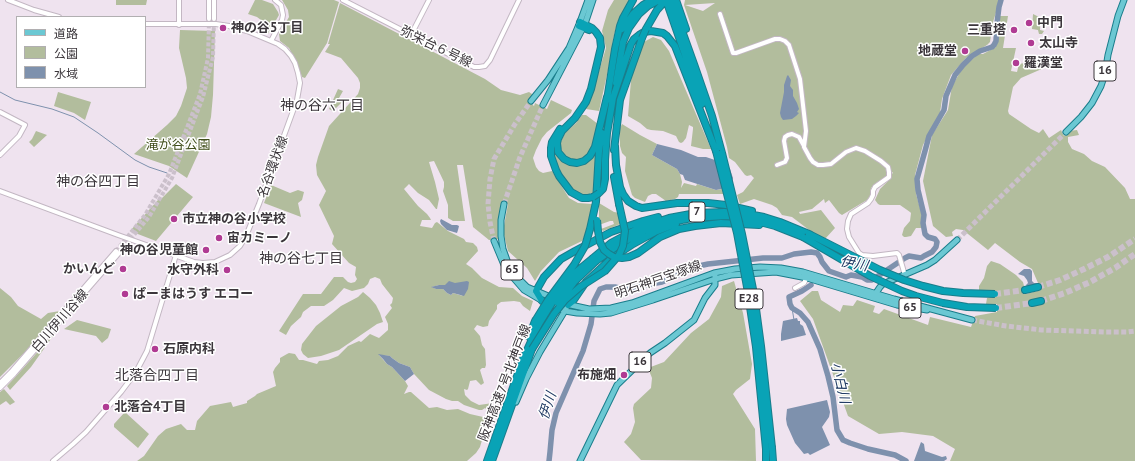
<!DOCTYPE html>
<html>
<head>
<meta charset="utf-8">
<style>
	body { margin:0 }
	#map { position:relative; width:1135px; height:461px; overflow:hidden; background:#efe3ef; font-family:"PT Sans","Noto Sans JP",sans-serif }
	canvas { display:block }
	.legend { position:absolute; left:16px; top:16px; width:130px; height:72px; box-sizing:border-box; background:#fff; border:1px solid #b1afb1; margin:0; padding:5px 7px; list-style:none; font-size:12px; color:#3b363b }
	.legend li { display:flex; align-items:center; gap:8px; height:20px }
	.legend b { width:20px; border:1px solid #b1afb1 }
</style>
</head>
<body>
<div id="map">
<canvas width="1135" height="461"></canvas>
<ul class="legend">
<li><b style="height:5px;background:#6bc8d3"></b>道路</li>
<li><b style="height:11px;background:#b2bd9d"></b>公園</li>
<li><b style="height:11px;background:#7e91ad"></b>水域</li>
</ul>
</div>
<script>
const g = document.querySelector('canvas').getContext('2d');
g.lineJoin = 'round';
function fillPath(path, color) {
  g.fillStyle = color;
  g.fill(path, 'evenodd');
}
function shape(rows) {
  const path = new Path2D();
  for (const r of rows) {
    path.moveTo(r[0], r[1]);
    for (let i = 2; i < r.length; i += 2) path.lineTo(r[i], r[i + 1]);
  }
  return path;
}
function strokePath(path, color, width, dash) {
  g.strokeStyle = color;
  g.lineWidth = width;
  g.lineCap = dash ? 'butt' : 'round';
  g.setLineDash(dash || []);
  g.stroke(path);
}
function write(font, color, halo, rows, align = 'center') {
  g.font = font + ' "PT Sans","Noto Sans JP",sans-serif';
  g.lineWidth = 3;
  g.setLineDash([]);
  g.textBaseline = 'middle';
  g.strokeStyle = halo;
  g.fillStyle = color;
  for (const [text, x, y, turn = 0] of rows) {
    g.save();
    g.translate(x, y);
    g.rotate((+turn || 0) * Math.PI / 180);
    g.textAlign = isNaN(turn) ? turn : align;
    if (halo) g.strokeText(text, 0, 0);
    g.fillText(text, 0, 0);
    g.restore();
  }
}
const green = shape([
	[116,0,147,0,146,5,116,5],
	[255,0,262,0,273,4,278,12,279,15,268,34,259,31,261,20,257,17,248,14],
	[282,0,334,0,339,2,327,43,305,78,302,77,297,63,289,48,280,41,279,34,289,17,288,10],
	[614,0,629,0,617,23,613,40,610,61,599,111,586,109,591,97,606,48,604,39,602,31,608,10],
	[685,0,1000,0,993,22,990,42,987,45,966,58,951,75,942,99,940,113,923,145,915,175,916,194,922,215,921,228,916,228,911,236,906,237,904,237,902,235,904,228,910,221,911,213,910,212,900,205,880,205,878,204,875,200,880,189,890,179,893,172,876,183,871,188,870,196,867,200,842,215,839,213,829,200,825,203,824,199,812,209,799,212,800,214,821,210,835,228,825,239,813,233,792,217,782,215,777,208,772,205,754,199,740,204,737,195,743,192,754,178,751,175,747,176,745,175,735,162,729,158,727,147,707,72,684,5],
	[715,3,703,11,685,5],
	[340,3,485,79,501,90,520,95,529,92,532,94,534,96,528,100,534,106,535,103,547,109,551,100,572,110,571,113,547,132,542,138,536,150,533,158,536,167,539,171,543,173,552,171,569,198,578,203,592,204,588,230,582,241,559,252,541,271,535,281,527,268,508,251,503,231,508,204,502,202,500,215,499,239,489,240,473,227,463,165,457,165,465,221,453,221,448,218,448,205,443,191,444,187,444,182,434,161,429,162,435,182,439,199,437,209,436,209,429,200,418,193,409,184,404,189,418,206,427,214,430,218,431,220,422,220,420,226,432,228,435,223,437,222,448,231,464,239,466,242,473,243,477,247,478,251,466,264,472,268,482,278,499,287,513,288,522,296,533,301,530,311,523,306,520,302,514,301,501,302,497,305,497,309,489,321,488,326,483,327,477,325,474,329,480,336,482,345,485,349,486,365,485,368,482,368,480,370,484,383,481,385,476,380,470,381,468,389,467,390,464,389,465,395,471,401,479,405,493,403,488,407,492,411,491,413,485,408,482,410,479,410,464,405,458,401,452,401,446,399,429,390,414,374,410,367,399,363,392,358,390,356,379,355,387,364,392,367,405,381,408,386,404,394,409,392,411,392,429,408,437,407,447,410,458,409,470,414,483,417,487,417,488,419,480,447,476,453,467,461,137,461,144,456,158,436,166,429,181,424,187,430,195,430,197,421,210,406,231,402,233,407,247,403,247,401,255,396,257,394,276,386,273,372,275,368,280,362,280,358,287,354,289,353,295,354,299,360,303,360,317,364,319,361,328,360,338,356,348,346,359,341,361,342,370,334,379,338,388,330,388,324,385,317,392,308,390,305,392,303,393,298,382,284,380,279,375,277,370,279,368,284,364,288,352,291,344,288,333,300,324,306,311,306,303,312,301,317,291,326,286,335,279,331,303,294,321,294,334,277,343,277,348,282,351,283,355,282,357,279,355,275,356,267,349,263,332,244,334,236,319,205,326,191,317,175,316,165,318,157,329,126,358,94,360,88,360,83,358,78,341,58,325,52,330,44,328,44],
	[439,285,445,285,463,296,453,293,451,295,447,293,443,289,436,289,432,287],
	[1033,14,1041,18,1049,18,1051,20,1050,22,1044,22,1043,25,1040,25,1040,30,1044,31,1042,34,1039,34,1038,30,1032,29],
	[1000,16,1008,16,1003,48,1016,48,1011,71,1017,72,1019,64,1042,60,1048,64,1044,68,1021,78,1013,87,1008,111,1009,114,1031,129,1039,133,1043,129,1049,138,1061,130,1064,136,1069,131,1077,130,1079,135,1068,137,1068,142,1072,149,1084,154,1092,161,1105,167,1125,188,1130,199,1135,199,1135,461,950,461,955,449,933,436,902,432,879,434,848,416,813,319,800,301,812,291,818,291,821,300,840,312,843,305,853,306,857,300,875,306,873,312,879,314,884,309,928,325,930,317,971,327,975,316,997,312,997,304,986,304,987,298,994,297,994,290,979,290,979,286,984,278,987,266,991,261,1000,264,1016,275,1023,282,1026,294,1041,290,1032,269,1020,262,995,243,988,250,963,230,956,229,952,232,953,236,946,237,933,226,923,181,932,135,948,110,952,86,962,69,968,63,978,54,983,54,996,47,997,29],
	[180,30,215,31,213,95,211,117,207,134,203,143,187,178,169,166,134,154,167,125,176,116,181,106,187,88,186,78,179,48],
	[653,37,661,40,669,51,711,149,703,149,691,146,693,129,693,127,689,125,686,138,683,142,681,143,679,142,676,136,663,131,651,130,647,129,640,123,628,116,631,80,642,43],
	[338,89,343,91,339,98,343,101,333,111,329,109],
	[58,92,91,102,85,120,74,113,54,106],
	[582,115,586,115,598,124,593,146,589,154,585,157,579,161,574,161,564,156,561,149,561,141,565,133,576,123],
	[622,124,640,135,657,144,652,155,677,169,680,174,682,182,681,188,684,183,696,186,697,184,716,190,722,189,724,194,679,194,678,197,675,199,666,201,656,194,652,194,648,196,645,202,635,198,632,195,625,171,626,157,622,153,620,146,620,128],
	[36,131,47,135,34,147,29,142,32,139],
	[555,140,561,160,565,163,573,165,584,164,590,160,596,151,594,193,590,193,590,195,580,194,572,190,562,176,555,162,553,149],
	[176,184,193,197,156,241,130,231,158,200,162,198],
	[271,185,290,193,298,190,304,192,302,200,298,203,301,217,264,203],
	[599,203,614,212,620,213,623,223,603,231,601,229,614,224,613,221,610,221,599,225],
	[734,281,743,313,752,364,750,379,736,390,733,394,755,429,756,461,641,460,624,442,631,434,635,422,633,408,634,404,651,388,652,378,648,368,664,362,691,333,709,319,721,297,722,286],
	[0,288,11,297,18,306,41,319,48,313,60,311,27,350,0,377],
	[363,292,370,298,376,305,380,313,383,322,377,324,339,350,321,356,308,358,303,354,301,350,302,344,316,326,341,306,358,297],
	[77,320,111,329,108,338,102,343,96,336,64,329],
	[58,329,31,367,10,390,7,386,18,374],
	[4,389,15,402,10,405,6,401,0,405,0,392],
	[124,413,126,413,149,434,138,448,114,427,114,424]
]);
const water = shape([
	[788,75,791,80,790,86,793,90,793,96,797,103,799,109,797,112,799,113,796,116,792,119,783,120,781,117,780,113,784,92,784,85,787,76],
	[657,144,681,150,698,157,706,157,727,164,730,169,733,178,731,187,716,190,685,180,683,175,680,174,677,169,652,155],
	[441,219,452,225,457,225,459,226,458,230,457,233,447,230,441,224,440,221],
	[1024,269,1030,269,1032,271,1032,281,1034,283,1037,283,1037,285,1027,287,1026,285,1028,283,1027,280,1024,276,1018,274],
	[449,281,455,283,467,281,469,282,468,289,464,296,453,293,451,295,447,293,443,289,436,289,431,287,439,285,445,285],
	[797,318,798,321,800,321,800,324,803,326,806,335,781,341,781,334,783,321],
	[378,354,390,356,392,358,399,363,410,367,414,374,405,381,392,367,387,364,383,359],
	[827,400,830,412,829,417,822,427,830,445,810,455,808,453,804,454,795,443,787,425,786,419,787,409],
	[921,442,924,444,925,451,942,457,946,456,947,459,944,461,914,461]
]);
const stream = shape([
	[0,92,15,100,52,109,74,117,98,133,135,160,149,167,167,173],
	[792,308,794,320]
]);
const river = shape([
	[811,285,802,291,789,297,790,304,792,308,800,313,808,322,820,349,828,376,833,397,837,430,843,440,850,443,868,449,895,455,906,461],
	[549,461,550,452,552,430,556,413,583,351,591,324,594,301,600,289,606,287,615,287,623,289,662,282,675,277,684,271,694,267,708,264,763,258,782,258,794,254,811,252,817,253,820,257,822,262,829,271,846,277,851,275,862,277,867,280,872,280,905,258,909,256,921,258,924,256,932,252,936,247,937,242,935,239,928,237,925,234,923,223,924,215,918,190,917,179,925,151,929,136,944,110,946,96,955,75,963,65,972,56,980,51,992,47,994,45,996,41,997,23,999,7,1001,0]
]);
const minorTunnel = shape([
	[116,251,145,215,169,174,200,94,208,58,209,21],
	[119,253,149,217,172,178,203,97,213,57,214,19]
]);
const majorTunnel = shape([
	[504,204,520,157,543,105],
	[957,240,1066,132],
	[494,241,490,222,488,204,490,179,494,159,515,124,531,101],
	[972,320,1006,326,1042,330,1104,332,1127,332,1135,331]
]);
const highwayTunnel = shape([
	[1038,287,1060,280,1084,269,1108,257,1135,239],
	[995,294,1025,290],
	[1041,301,1065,293,1090,282,1115,268,1135,254],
	[996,308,1032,303]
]);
const minor = shape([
	[8,0,34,10,59,17],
	[179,0,179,25],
	[214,0,214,19],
	[343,0,474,67,479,67,485,66,490,60,519,0],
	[720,14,733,53,736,53,775,39,780,39,785,41,789,45,800,79,806,131,804,147,810,158,813,162,818,165,823,165,831,164,846,152,856,148,865,151,881,161,888,167,889,172,889,177,875,187,873,191,873,195,871,199,868,203,851,214,848,221,847,229,849,237,859,253,862,255,873,256,897,253,899,255,904,272],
	[209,19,209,0],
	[411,35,429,0],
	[271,41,282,20,283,15,281,5,275,0],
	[0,112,25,125,19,136,0,155],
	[777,165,785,162,787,158,784,141,785,137,788,135,792,134,799,137,804,146],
	[0,191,118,235,194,262,203,263,215,262,230,255,240,246,246,236,259,204,297,100,300,83,298,73,295,63,291,56,285,49,278,44,247,31,229,26,216,24,145,24],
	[795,288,804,283,807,277],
	[0,383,11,372,116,251],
	[0,388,14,374,119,253],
	[53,461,73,444,86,432,121,392,136,372,147,351,176,255]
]);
const major = shape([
	[531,101,548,80,569,48,580,22,588,0],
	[543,105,585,24,593,0],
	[1066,132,1081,117,1092,103,1101,86,1105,74,1108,55,1118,16,1124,0],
	[504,204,501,220,501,236,503,249,508,263,520,280,527,287,553,298],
	[494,241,504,265,511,275,524,290,541,300],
	[874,296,880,287,883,284,927,265,935,260,957,240],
	[548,303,565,311,577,313,600,314,611,313,653,300,715,279,731,275,776,272,807,278,897,305,927,310],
	[566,304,589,309,611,308,632,303,714,273,735,269,760,267,781,268,803,272,894,299,972,320],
	[516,402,526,379,540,352,566,309],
	[580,461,617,385,650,353,665,343,694,320,705,298,715,285,715,276]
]);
const highway = shape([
	[671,0,694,64,712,116,722,153],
	[676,0,686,29],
	[580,22,592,28,596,32,600,38,601,47,591,89,586,102,575,118,562,131,558,139,557,143,558,152,564,159,570,162,577,163,584,161,590,156,595,147,607,97],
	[579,26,589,30],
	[622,29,633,14,643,5,650,1],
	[646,29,657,10,666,0,702,104],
	[616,83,623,42,629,28,639,14,648,6,659,0],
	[607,100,615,49,620,26,623,18,633,0],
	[560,129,552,142,551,148,551,156,556,170,559,176,571,192,582,198,588,198,593,197],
	[615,146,616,165,620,187,623,194,628,201,636,206,642,208,677,203,708,203,726,205,752,211],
	[614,150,620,100,642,38],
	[614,177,619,204],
	[599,193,603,189,605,179,605,160,607,133,613,98,631,44,634,39,639,35,644,32,651,31,663,33,667,36,675,46,716,151],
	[590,229,596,202,599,151,602,133],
	[638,253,660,237,679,229,695,226,721,223,759,225],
	[593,258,611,243,641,227,669,218,696,213,724,212,743,213,764,217,780,222,809,234],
	[596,261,620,244,644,231,666,223,692,218,726,216,744,218,775,226,803,237],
	[1025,290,1038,287],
	[542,301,536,291,544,277,561,259,575,251,611,232,643,221,658,217],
	[1032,303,1041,301],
	[568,305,573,301,586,282,612,258,633,244,655,232,676,224],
	[529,337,535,321],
	[772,448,773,461],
	[766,449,766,461],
	[487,461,523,359,539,324],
	[492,461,532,349]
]);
const highwayBridge = shape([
	[642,38,646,29],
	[716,151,737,233,747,287,756,347,766,449],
	[722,153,742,234,754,294,761,346,772,448],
	[593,197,599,193],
	[597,220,598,231,600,242,604,250,609,254,614,257,622,258,629,257,638,253],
	[809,234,880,270,904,280,923,286,943,291,963,293,995,294],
	[803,237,870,276,902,291,916,296,943,303,967,307,996,308],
	[558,303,575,281,596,261],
	[535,321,548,300,574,265,585,246,590,229],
	[539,324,552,303,564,287,576,272,593,258],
	[532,349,554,314,565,300,580,287,605,271,619,255,623,246,625,231,619,204]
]);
const markers = [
	[1029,23,4,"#b03b93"],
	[223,28,4,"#b03b93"],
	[1014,30,4,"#b03b93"],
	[1031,43,4,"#b03b93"],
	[965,51,4,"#b03b93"],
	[1016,63,4,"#b03b93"],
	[174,219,4,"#b03b93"],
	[219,238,4,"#b03b93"],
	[206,250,4,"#b03b93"],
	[123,269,4,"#b03b93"],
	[227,270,4,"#b03b93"],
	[125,294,4,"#b03b93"],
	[155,349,4,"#b03b93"],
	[624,375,4,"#b03b93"],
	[106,407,4,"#b03b93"]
];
const shields = [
	[1105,71,22],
	[697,212,16],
	[512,270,22],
	[749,299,28],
	[910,308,22],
	[640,362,22]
];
const shieldNames = [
	["16",1105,71],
	["7",697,212],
	["65",512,270],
	["E28",749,299],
	["65",910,308],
	["16",640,362]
];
const poiNames = [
	["中門",1037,23],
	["神の谷5丁目",231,28],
	["三重塔",1006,30,"right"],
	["太山寺",1039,43],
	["地蔵堂",957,51,"right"],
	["羅漢堂",1024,63],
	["市立神の谷小学校",182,219],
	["宙カミーノ",227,238],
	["神の谷児童館",198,250,"right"],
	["かいんど",115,269,"right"],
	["水守外科",219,270,"right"],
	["ぱーまはうす エコー",133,294],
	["石原内科",163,349],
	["布施畑",616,375,"right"],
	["北落合4丁目",114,407]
];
const streetNames = [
	["弥栄台６号線",436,47,26],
	["名谷環状線",273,167,-70],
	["明石神戸宝塚線",658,280,-19],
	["白川伊川谷線",60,321,-49],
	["阪神高速7号北神戸線",505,383,-69]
];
const parkNames = [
	["滝が谷公園",178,145]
];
const neighbourhoodNames = [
	["神の谷六丁目",322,106],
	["神の谷四丁目",98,182],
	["神の谷七丁目",301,259],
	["北落合四丁目",157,376]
];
const waterNames = [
	["伊川",854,264,11],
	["小白川",840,383,77],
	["伊川",548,406,-72]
];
fillPath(green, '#b2bd9d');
fillPath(water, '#7e91ad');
strokePath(stream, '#7e91ad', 1);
strokePath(river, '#7e91ad', 5.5);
strokePath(minorTunnel, '#cbc0cb', 4, [4, 2]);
strokePath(majorTunnel, '#cbc0cb', 5, [5, 2.5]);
strokePath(highwayTunnel, '#cbc0cb', 6, [6, 3]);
strokePath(minor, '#c3b7c3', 6);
strokePath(major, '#1a7d8b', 7);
strokePath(highway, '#1a7d8b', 8);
strokePath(minor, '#fff', 4);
strokePath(major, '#6bc8d3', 5);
strokePath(highway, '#09a3b6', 6);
strokePath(highwayBridge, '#1a7d8b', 8, []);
strokePath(highwayBridge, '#09a3b6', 6);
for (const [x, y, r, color] of markers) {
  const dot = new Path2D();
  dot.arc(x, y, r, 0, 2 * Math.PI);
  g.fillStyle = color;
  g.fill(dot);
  strokePath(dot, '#fff', 1.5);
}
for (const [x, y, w] of shields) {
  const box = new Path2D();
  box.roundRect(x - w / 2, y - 10, w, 20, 3);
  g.fillStyle = '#fff';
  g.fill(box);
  strokePath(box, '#3b363b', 1);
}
write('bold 12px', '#3b363b', null, shieldNames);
write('bold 13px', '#3b363b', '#fff', poiNames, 'left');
write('13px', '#3b363b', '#fff', streetNames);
write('13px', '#404e1a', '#fff', parkNames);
write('14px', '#3b363b', '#fff', neighbourhoodNames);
write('italic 14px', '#223c65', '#fff', waterNames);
</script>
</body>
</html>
